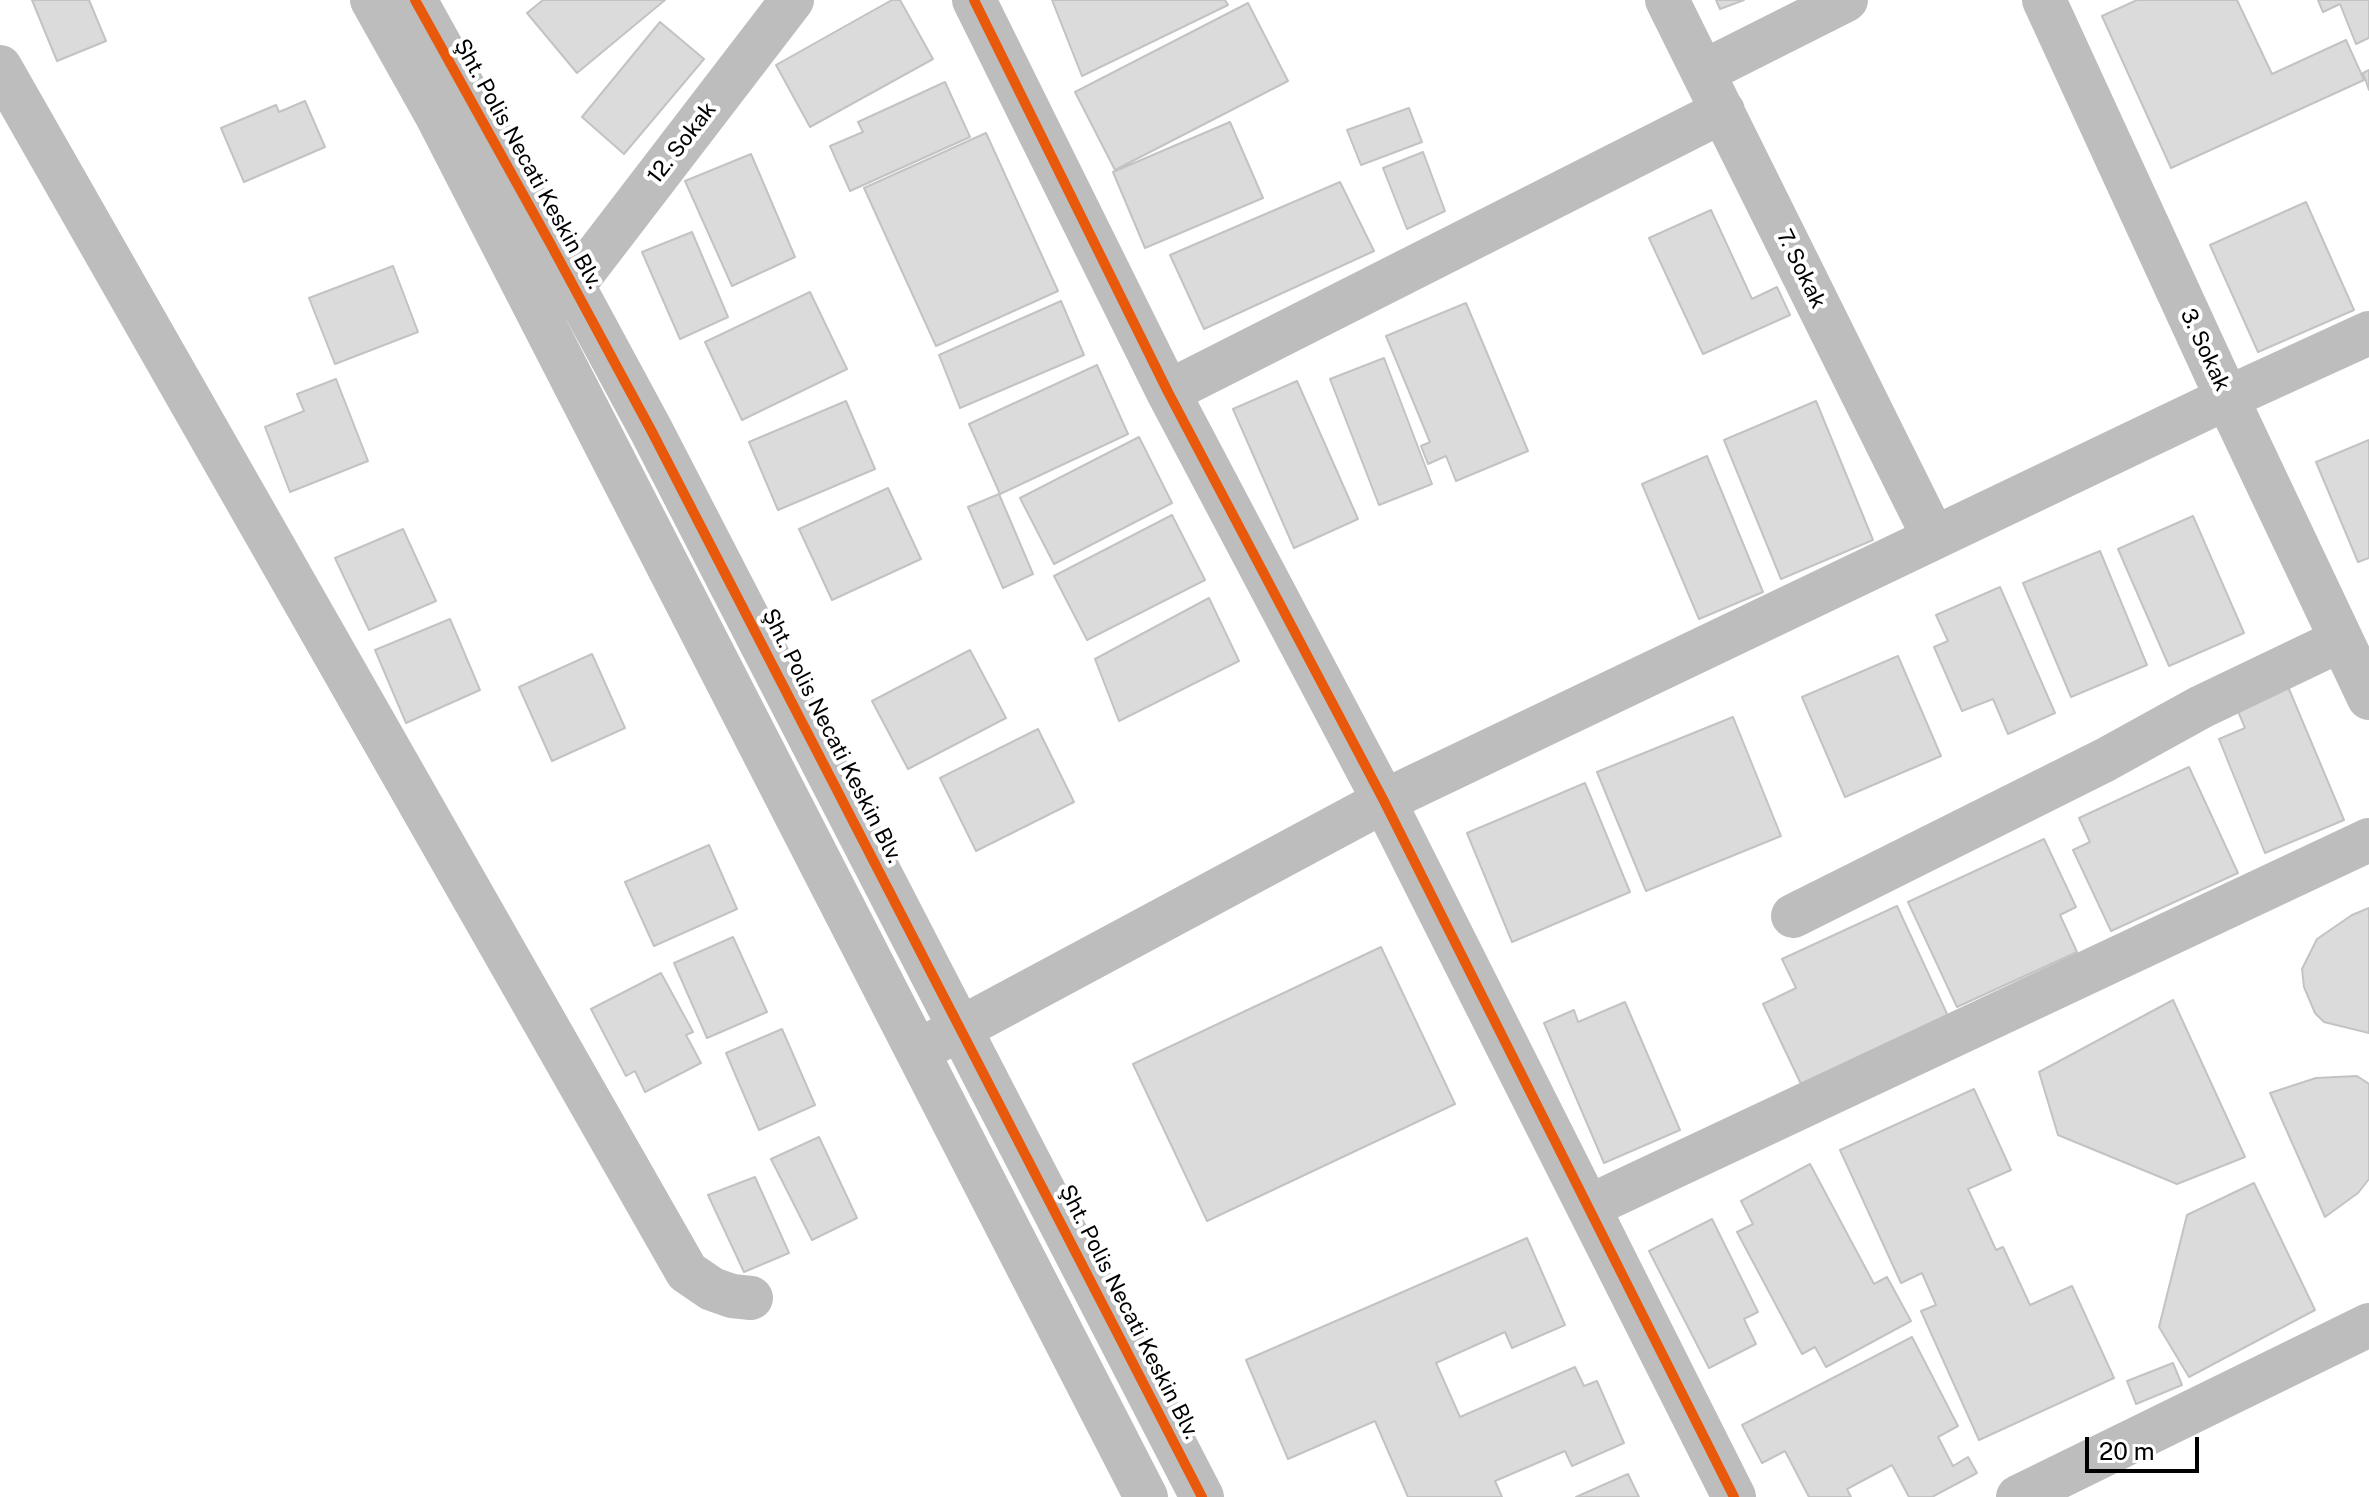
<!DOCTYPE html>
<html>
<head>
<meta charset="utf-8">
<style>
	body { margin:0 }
	#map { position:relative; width:2369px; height:1497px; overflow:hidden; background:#fff; font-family:"Public Sans",sans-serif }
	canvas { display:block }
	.scale { position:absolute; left:2085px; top:1437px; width:114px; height:36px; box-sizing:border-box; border:4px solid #000; border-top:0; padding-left:10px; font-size:24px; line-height:28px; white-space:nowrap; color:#000; -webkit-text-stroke:6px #fff; paint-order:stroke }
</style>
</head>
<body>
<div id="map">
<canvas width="2369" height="1497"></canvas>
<div class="scale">20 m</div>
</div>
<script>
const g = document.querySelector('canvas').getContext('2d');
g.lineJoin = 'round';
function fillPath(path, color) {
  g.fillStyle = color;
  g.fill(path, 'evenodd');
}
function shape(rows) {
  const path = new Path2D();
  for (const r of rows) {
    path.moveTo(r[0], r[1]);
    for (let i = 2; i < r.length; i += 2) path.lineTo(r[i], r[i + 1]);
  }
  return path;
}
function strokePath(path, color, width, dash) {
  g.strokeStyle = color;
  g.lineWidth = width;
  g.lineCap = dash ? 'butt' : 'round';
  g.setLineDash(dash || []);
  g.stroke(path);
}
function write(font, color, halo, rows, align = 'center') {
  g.font = font + ' "Public Sans",sans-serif';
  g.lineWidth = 8;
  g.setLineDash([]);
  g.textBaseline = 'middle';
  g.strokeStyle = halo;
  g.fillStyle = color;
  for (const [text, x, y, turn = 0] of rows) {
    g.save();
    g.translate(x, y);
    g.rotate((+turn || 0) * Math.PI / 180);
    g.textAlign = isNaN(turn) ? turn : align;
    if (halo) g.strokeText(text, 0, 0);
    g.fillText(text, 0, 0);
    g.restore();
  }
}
const building = shape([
	[32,0,89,0,106,41,57,61,32,0],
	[543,0,665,0,577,73,527,13,543,0],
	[892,0,900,0,933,59,810,127,776,65,892,0],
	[1052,0,1225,0,1228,5,1082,76,1052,0],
	[1716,0,1744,0,1720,9,1716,0],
	[2137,0,2237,0,2272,74,2346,40,2364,80,2171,168,2102,16,2137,0],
	[2318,0,2369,0,2369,38,2356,44,2340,4,2323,12,2318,0],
	[1248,3,1288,81,1115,170,1075,92,1248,3],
	[660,22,704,59,624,154,582,117,660,22],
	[2369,70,2369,90,2363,73,2369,70],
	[945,82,970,137,850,191,830,146,863,132,858,122,945,82],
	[305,101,325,147,244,182,221,128,276,105,279,112,305,101],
	[1409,108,1422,142,1361,165,1347,130,1409,108],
	[1230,122,1263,198,1145,248,1113,172,1230,122],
	[986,133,1058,291,936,346,864,188,986,133],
	[1423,152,1445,211,1407,229,1383,168,1423,152],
	[751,154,795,257,732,286,685,181,751,154],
	[1340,182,1374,251,1204,329,1170,255,1340,182],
	[2306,202,2354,310,2258,352,2210,245,2306,202],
	[1711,210,1752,299,1777,287,1790,315,1703,354,1649,238,1711,210],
	[692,232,728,317,680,339,642,252,692,232],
	[393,266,418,332,335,364,309,298,393,266],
	[810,292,847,369,742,420,705,342,810,292],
	[1061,301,1084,355,960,408,939,355,1061,301],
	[1466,303,1528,451,1456,481,1446,456,1428,464,1421,446,1430,442,1386,336,1466,303],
	[1384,358,1432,484,1379,505,1330,379,1384,358],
	[1097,365,1128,434,1000,494,969,424,1097,365],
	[336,379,368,461,290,492,265,427,304,411,297,394,336,379],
	[1297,381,1358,519,1294,548,1233,409,1297,381],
	[846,401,875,469,778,510,749,442,846,401],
	[1816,401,1873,540,1781,579,1724,440,1816,401],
	[1139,437,1172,503,1054,564,1020,498,1139,437],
	[2369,440,2369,558,2358,562,2316,462,2369,440],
	[1707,456,1763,592,1699,619,1642,484,1707,456],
	[888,488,921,559,832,600,799,529,888,488],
	[999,494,1033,574,1003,588,968,507,999,494],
	[1172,515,1205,580,1087,640,1054,576,1172,515],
	[2193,516,2244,633,2169,666,2118,549,2193,516],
	[403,529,436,601,369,630,335,558,403,529],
	[2100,551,2147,665,2071,697,2023,583,2100,551],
	[2000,587,2055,713,2008,734,1993,699,1962,711,1934,647,1948,641,1936,615,2000,587],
	[1209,598,1239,661,1119,721,1095,659,1209,598],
	[450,619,480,690,406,723,375,650,450,619],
	[970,650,1006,718,908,769,872,701,970,650],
	[592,654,625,728,552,761,519,687,592,654],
	[1898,656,1941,756,1845,797,1802,697,1898,656],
	[2286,682,2344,820,2265,853,2219,739,2245,728,2235,704,2286,682],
	[1733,717,1781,836,1646,891,1597,772,1733,717],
	[1038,729,1074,802,976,851,940,778,1038,729],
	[2189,767,2238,873,2111,931,2073,850,2090,842,2079,818,2189,767],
	[1585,783,1630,892,1512,942,1467,833,1585,783],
	[2044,839,2076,907,2060,915,2077,952,1957,1007,1908,902,2044,839],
	[709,845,737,909,654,946,625,882,709,845],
	[1897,906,1948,1016,1801,1084,1763,1004,1796,988,1782,959,1897,906],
	[2369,908,2369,1033,2324,1022,2315,1013,2304,987,2302,969,2317,939,2352,915,2369,908],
	[733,937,767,1012,707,1038,674,963,733,937],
	[1381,947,1455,1104,1207,1221,1133,1064,1381,947],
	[661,973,693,1032,686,1035,701,1063,645,1092,635,1071,626,1076,591,1009,661,973],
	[2173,1000,2245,1157,2177,1184,2058,1135,2039,1072,2173,1000],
	[1625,1002,1680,1130,1604,1163,1544,1023,1574,1010,1578,1022,1625,1002],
	[782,1029,815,1105,759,1130,726,1053,782,1029],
	[2357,1076,2369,1084,2369,1179,2358,1193,2325,1217,2270,1093,2316,1078,2357,1076],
	[1974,1089,2011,1170,1968,1189,1996,1250,2003,1247,2030,1305,2072,1286,2114,1378,1979,1440,1921,1311,1936,1305,1922,1273,1901,1283,1840,1150,1974,1089],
	[819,1137,857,1218,812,1240,771,1159,819,1137],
	[1810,1164,1874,1284,1887,1277,1911,1321,1826,1367,1815,1347,1802,1354,1737,1232,1753,1224,1741,1201,1810,1164],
	[755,1177,789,1253,744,1272,708,1195,755,1177],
	[2254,1183,2315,1310,2189,1377,2159,1327,2187,1215,2254,1183],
	[1712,1219,1758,1312,1744,1319,1756,1344,1709,1368,1649,1251,1712,1219],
	[1527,1238,1565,1325,1512,1348,1505,1332,1436,1363,1460,1417,1575,1367,1584,1386,1597,1381,1624,1443,1572,1466,1565,1451,1495,1481,1502,1497,1408,1497,1375,1421,1288,1459,1246,1360,1527,1238],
	[1912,1337,1958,1426,1938,1437,1953,1466,1968,1457,1977,1473,1932,1497,1909,1497,1892,1465,1847,1489,1851,1497,1809,1497,1785,1451,1762,1463,1742,1425,1912,1337],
	[2173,1363,2182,1385,2136,1404,2127,1381,2173,1363],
	[1628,1474,1639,1497,1576,1497,1628,1474]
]);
const minor = shape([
	[372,0,437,116,1146,1497],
	[415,0,550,243,651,430,1202,1497],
	[974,0,1168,392,1384,801,1734,1497],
	[1667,0,1934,538],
	[2044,0,2227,398,2369,698],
	[0,67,687,1272,712,1289,732,1296,751,1298],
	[1703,72,1846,0],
	[572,287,792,0],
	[1168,392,1723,111],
	[1793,916,2105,760,2201,707,2341,640],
	[937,1041,1384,801,2227,398,2369,333],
	[1588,1207,2369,840],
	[2018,1497,2369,1325]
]);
const cycleway = shape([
	[415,0,550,243,651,430,1202,1497],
	[974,0,1168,392,1384,801,1734,1497]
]);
const streetNames = [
	["12. Sokak",682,143,-52],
	["Şht. Polis Necati Keskin Blv.",528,164,61],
	["7. Sokak",1801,269,64],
	["3. Sokak",2205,350,65],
	["Şht. Polis Necati Keskin Blv.",832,736,63],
	["Şht. Polis Necati Keskin Blv.",1129,1312,63]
];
fillPath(building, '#dbdbdb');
strokePath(building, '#c3c3c3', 2);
strokePath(minor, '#bdbdbd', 44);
strokePath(cycleway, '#e8590c', 10);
write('22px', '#000', '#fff', streetNames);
</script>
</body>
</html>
